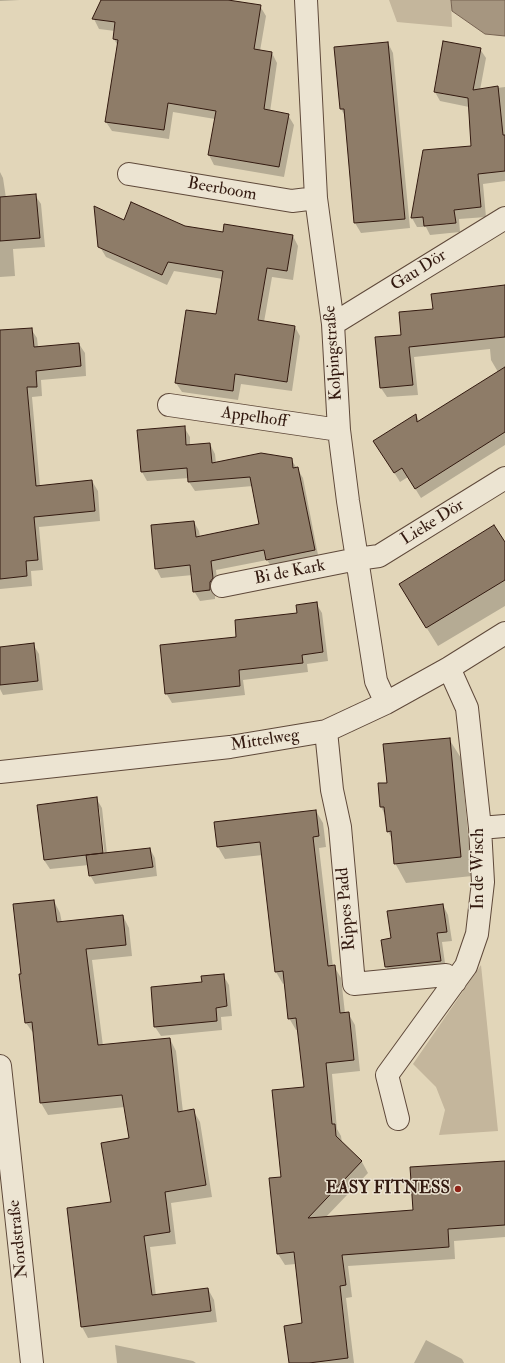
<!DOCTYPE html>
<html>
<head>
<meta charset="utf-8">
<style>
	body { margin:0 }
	canvas { display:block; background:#e2d6b9 }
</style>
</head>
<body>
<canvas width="505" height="1363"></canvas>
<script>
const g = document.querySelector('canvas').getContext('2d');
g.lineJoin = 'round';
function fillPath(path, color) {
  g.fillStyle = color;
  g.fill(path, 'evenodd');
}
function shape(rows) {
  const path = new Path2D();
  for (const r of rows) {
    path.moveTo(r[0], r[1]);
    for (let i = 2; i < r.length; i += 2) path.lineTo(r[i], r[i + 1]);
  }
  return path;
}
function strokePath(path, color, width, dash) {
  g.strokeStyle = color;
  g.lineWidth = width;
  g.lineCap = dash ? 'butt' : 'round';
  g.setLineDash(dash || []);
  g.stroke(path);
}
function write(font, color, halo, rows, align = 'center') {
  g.font = font + ' "IM FELL Double Pica",serif';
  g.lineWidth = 3;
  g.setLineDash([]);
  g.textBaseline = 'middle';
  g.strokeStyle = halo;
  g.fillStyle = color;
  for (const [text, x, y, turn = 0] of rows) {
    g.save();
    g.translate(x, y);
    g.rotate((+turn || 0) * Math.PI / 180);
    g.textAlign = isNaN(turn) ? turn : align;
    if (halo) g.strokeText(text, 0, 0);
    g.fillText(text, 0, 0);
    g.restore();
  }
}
const green = shape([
	[389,0,451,0,452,27,397,22],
	[481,965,498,1131,439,1135,445,1110,436,1087,413,1064]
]);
const water = shape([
	[451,0,505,0,505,36,485,34,452,11,451,0]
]);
const shadow = shape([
	[0,0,20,0,0,1],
	[102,0,221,0,260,6,266,16,260,51,272,53,277,63,270,112,288,115,294,125,284,177,214,165,209,155,215,119,173,112,169,139,112,131,106,122,118,46,114,39,115,31,99,29,94,19],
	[388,43,393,53,410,228,361,233,355,223,345,116,341,109,335,48],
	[480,49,486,58,480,90,505,87,505,181,483,184,486,217,459,219,460,232,430,235,426,227,417,227,412,218,424,151,472,147,469,107,440,101,435,92],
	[0,172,3,178,6,198,35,195,41,204,45,247,13,249,15,276,0,277],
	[124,221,184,227,224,234,293,236,298,246,293,280,272,277,264,322,295,327,300,336,292,391,241,384,238,400,182,392,176,383,217,316,223,279,174,271,167,285,106,257,100,247],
	[505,286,505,445,421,498,408,477,400,482,380,450,416,415,419,421,498,372,491,360,490,349,414,357,418,395,387,397,381,388,402,336,434,310],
	[31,329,37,338,38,347,79,344,85,353,86,376,41,380,42,396,32,397,40,486,92,481,98,491,100,521,39,527,43,570,31,571,32,586,0,589,0,331],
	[184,427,190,437,190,446,210,444,215,454,216,463,291,459,303,478,319,560,273,569,267,560,216,570,218,588,215,592,215,599,200,601,194,591,193,575,161,578,156,568,194,522,199,531,200,537,260,525,253,486,195,491,189,482,189,478,147,481,142,472],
	[505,544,505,606,438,646,411,603],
	[316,603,322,613,328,661,307,664,308,672,243,680,245,695,172,703,166,693,238,638,298,614],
	[33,644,39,654,43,690,3,695,0,689,0,648],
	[449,739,461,758,472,876,406,883,395,863,393,841,388,831,386,817,381,807,379,784,388,784],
	[96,798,102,808,107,854,150,849,155,858,157,876,95,884,90,875,89,865,50,869,44,860],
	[97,807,99,807,105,858,103,858],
	[316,811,323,823,326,847,319,848,333,967,334,966,341,978,345,1013,348,1013,355,1025,360,1071,332,1074,337,1129,341,1136,342,1143,362,1162,368,1173,326,1217,415,1211,505,1162,505,1237,454,1241,455,1259,348,1266,352,1297,346,1298,354,1363,290,1363,303,1324,296,1264,285,1265,278,1254,282,1178,305,1088,299,1030,296,1030,289,1018,285,983,283,984,276,972,263,855,225,859,218,847,216,822],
	[54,901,60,913,62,923,123,916,129,928,132,956,92,960,103,1046,170,1039,176,1051,183,1112,193,1110,200,1122,212,1197,171,1203,176,1244,150,1247,156,1296,208,1289,214,1300,217,1322,88,1338,82,1327,112,1203,130,1139,125,1107,48,1115,41,1103,34,1034,26,1023,22,975],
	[443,905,448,915,452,941,442,942,446,970,391,976,386,967,392,939],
	[223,975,229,985,232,1016,221,1017,222,1030,161,1036,155,1027,203,983],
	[426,1340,462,1359,464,1363,414,1363],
	[115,1345,193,1361,196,1363,117,1363]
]);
const building = shape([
	[101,0,228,0,261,5,254,49,272,52,264,109,289,114,279,167,208,155,216,111,168,103,164,130,105,122,118,40,113,39,115,22,92,19,101,0],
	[443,41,481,48,473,90,498,86,503,135,505,135,505,171,478,174,481,207,454,210,456,223,424,226,423,217,411,218,423,150,471,146,468,98,434,92,443,41],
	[388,42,405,219,354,223,344,109,340,109,334,47,388,42],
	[36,194,40,238,0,241,0,197,36,194],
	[131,202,185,226,223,232,224,224,293,235,287,271,267,268,258,320,295,326,287,382,235,374,233,391,175,383,186,310,216,314,223,271,168,262,162,275,98,247,94,206,124,220,131,202],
	[505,285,505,337,409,347,413,385,380,388,375,337,401,335,399,312,433,309,431,294,505,285],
	[32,328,34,347,79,343,81,366,36,371,37,387,27,387,36,486,92,480,95,511,34,517,38,560,26,561,27,576,0,579,0,330,32,328],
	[505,367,505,432,415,489,402,468,394,473,373,441,416,414,417,422,505,367],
	[185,426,186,445,210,443,212,463,261,453,292,458,293,468,298,467,315,550,266,560,264,550,211,561,213,578,210,582,210,590,193,592,190,565,155,569,151,525,194,521,196,537,259,524,250,477,188,482,187,468,141,472,137,430,185,426],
	[494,525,505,542,505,580,426,628,399,584,494,525],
	[317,602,323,652,302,655,303,663,239,670,240,686,165,694,160,645,236,637,235,620,297,613,296,605,317,602],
	[34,643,38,681,0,685,0,647,34,643],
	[450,738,461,857,394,864,391,831,387,832,384,807,380,807,378,783,387,783,383,744,450,738],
	[97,797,103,853,44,860,37,805,97,797],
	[316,810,319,836,313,837,328,966,335,965,340,1013,349,1012,354,1060,326,1063,332,1124,335,1124,336,1136,362,1161,308,1218,413,1210,410,1167,505,1161,505,1225,448,1229,449,1247,342,1255,346,1285,340,1286,348,1358,309,1363,289,1363,284,1326,302,1323,294,1252,277,1254,269,1178,281,1177,272,1090,304,1087,296,1018,288,1019,283,971,275,972,260,842,217,847,214,822,316,810],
	[150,848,153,867,89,876,86,855,150,848],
	[54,900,57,922,123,915,126,945,86,949,98,1045,170,1038,178,1112,194,1109,206,1185,165,1192,170,1232,144,1236,152,1295,208,1288,211,1311,81,1327,67,1208,111,1202,101,1143,129,1138,122,1095,40,1103,32,1022,25,1023,19,974,21,974,13,904,54,900],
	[443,904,447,932,437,933,441,961,385,967,381,940,391,938,387,911,443,904],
	[224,974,227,1006,216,1008,217,1021,154,1027,151,987,202,982,201,976,224,974]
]);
const minor = shape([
	[306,0,316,198,333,324,339,430,348,501,376,681,386,703],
	[129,174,292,201,316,198],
	[333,324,505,218],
	[169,405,339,430],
	[222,586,357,559,379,556,505,478],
	[326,731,332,790,340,827,354,984,446,975,455,982],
	[0,772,230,747,326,731,386,703,449,668,505,633],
	[480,828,505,826],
	[0,1066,32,1363],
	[398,1119,387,1075,466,966,477,934,483,882,480,828,467,708,449,668]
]);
const markers = [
	[458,1189,4,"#8f2418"]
];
const streetNames = [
	["Beerboom",222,190,10],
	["Gau Dör",419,271,-32],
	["Kolpingstraße",334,353,-94],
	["Appelhoff",254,418,8],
	["Lieke Dör",433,523,-32],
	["Bi de Kark",290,573,-11],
	["Mittelweg",265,741,-9],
	["In de Wisch",479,869,-90],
	["Rippes Padd",347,909,-95],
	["Nordstraße",19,1239,-96]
];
const poiNames = [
	["EASY FITNESS",450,1189]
];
fillPath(green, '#c4b69c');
fillPath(water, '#a69680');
strokePath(water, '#786453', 1);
fillPath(shadow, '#0003');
fillPath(building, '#8e7c68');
strokePath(building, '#331a10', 1);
strokePath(minor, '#5f493a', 24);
strokePath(minor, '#ece4d2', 22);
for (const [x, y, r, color] of markers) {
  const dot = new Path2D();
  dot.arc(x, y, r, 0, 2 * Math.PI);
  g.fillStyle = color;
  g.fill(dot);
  strokePath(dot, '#ece4d2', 1.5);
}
write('17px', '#331a10', '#ece4d2', streetNames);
write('bold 17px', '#331a10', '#ece4d2', poiNames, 'right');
</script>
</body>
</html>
